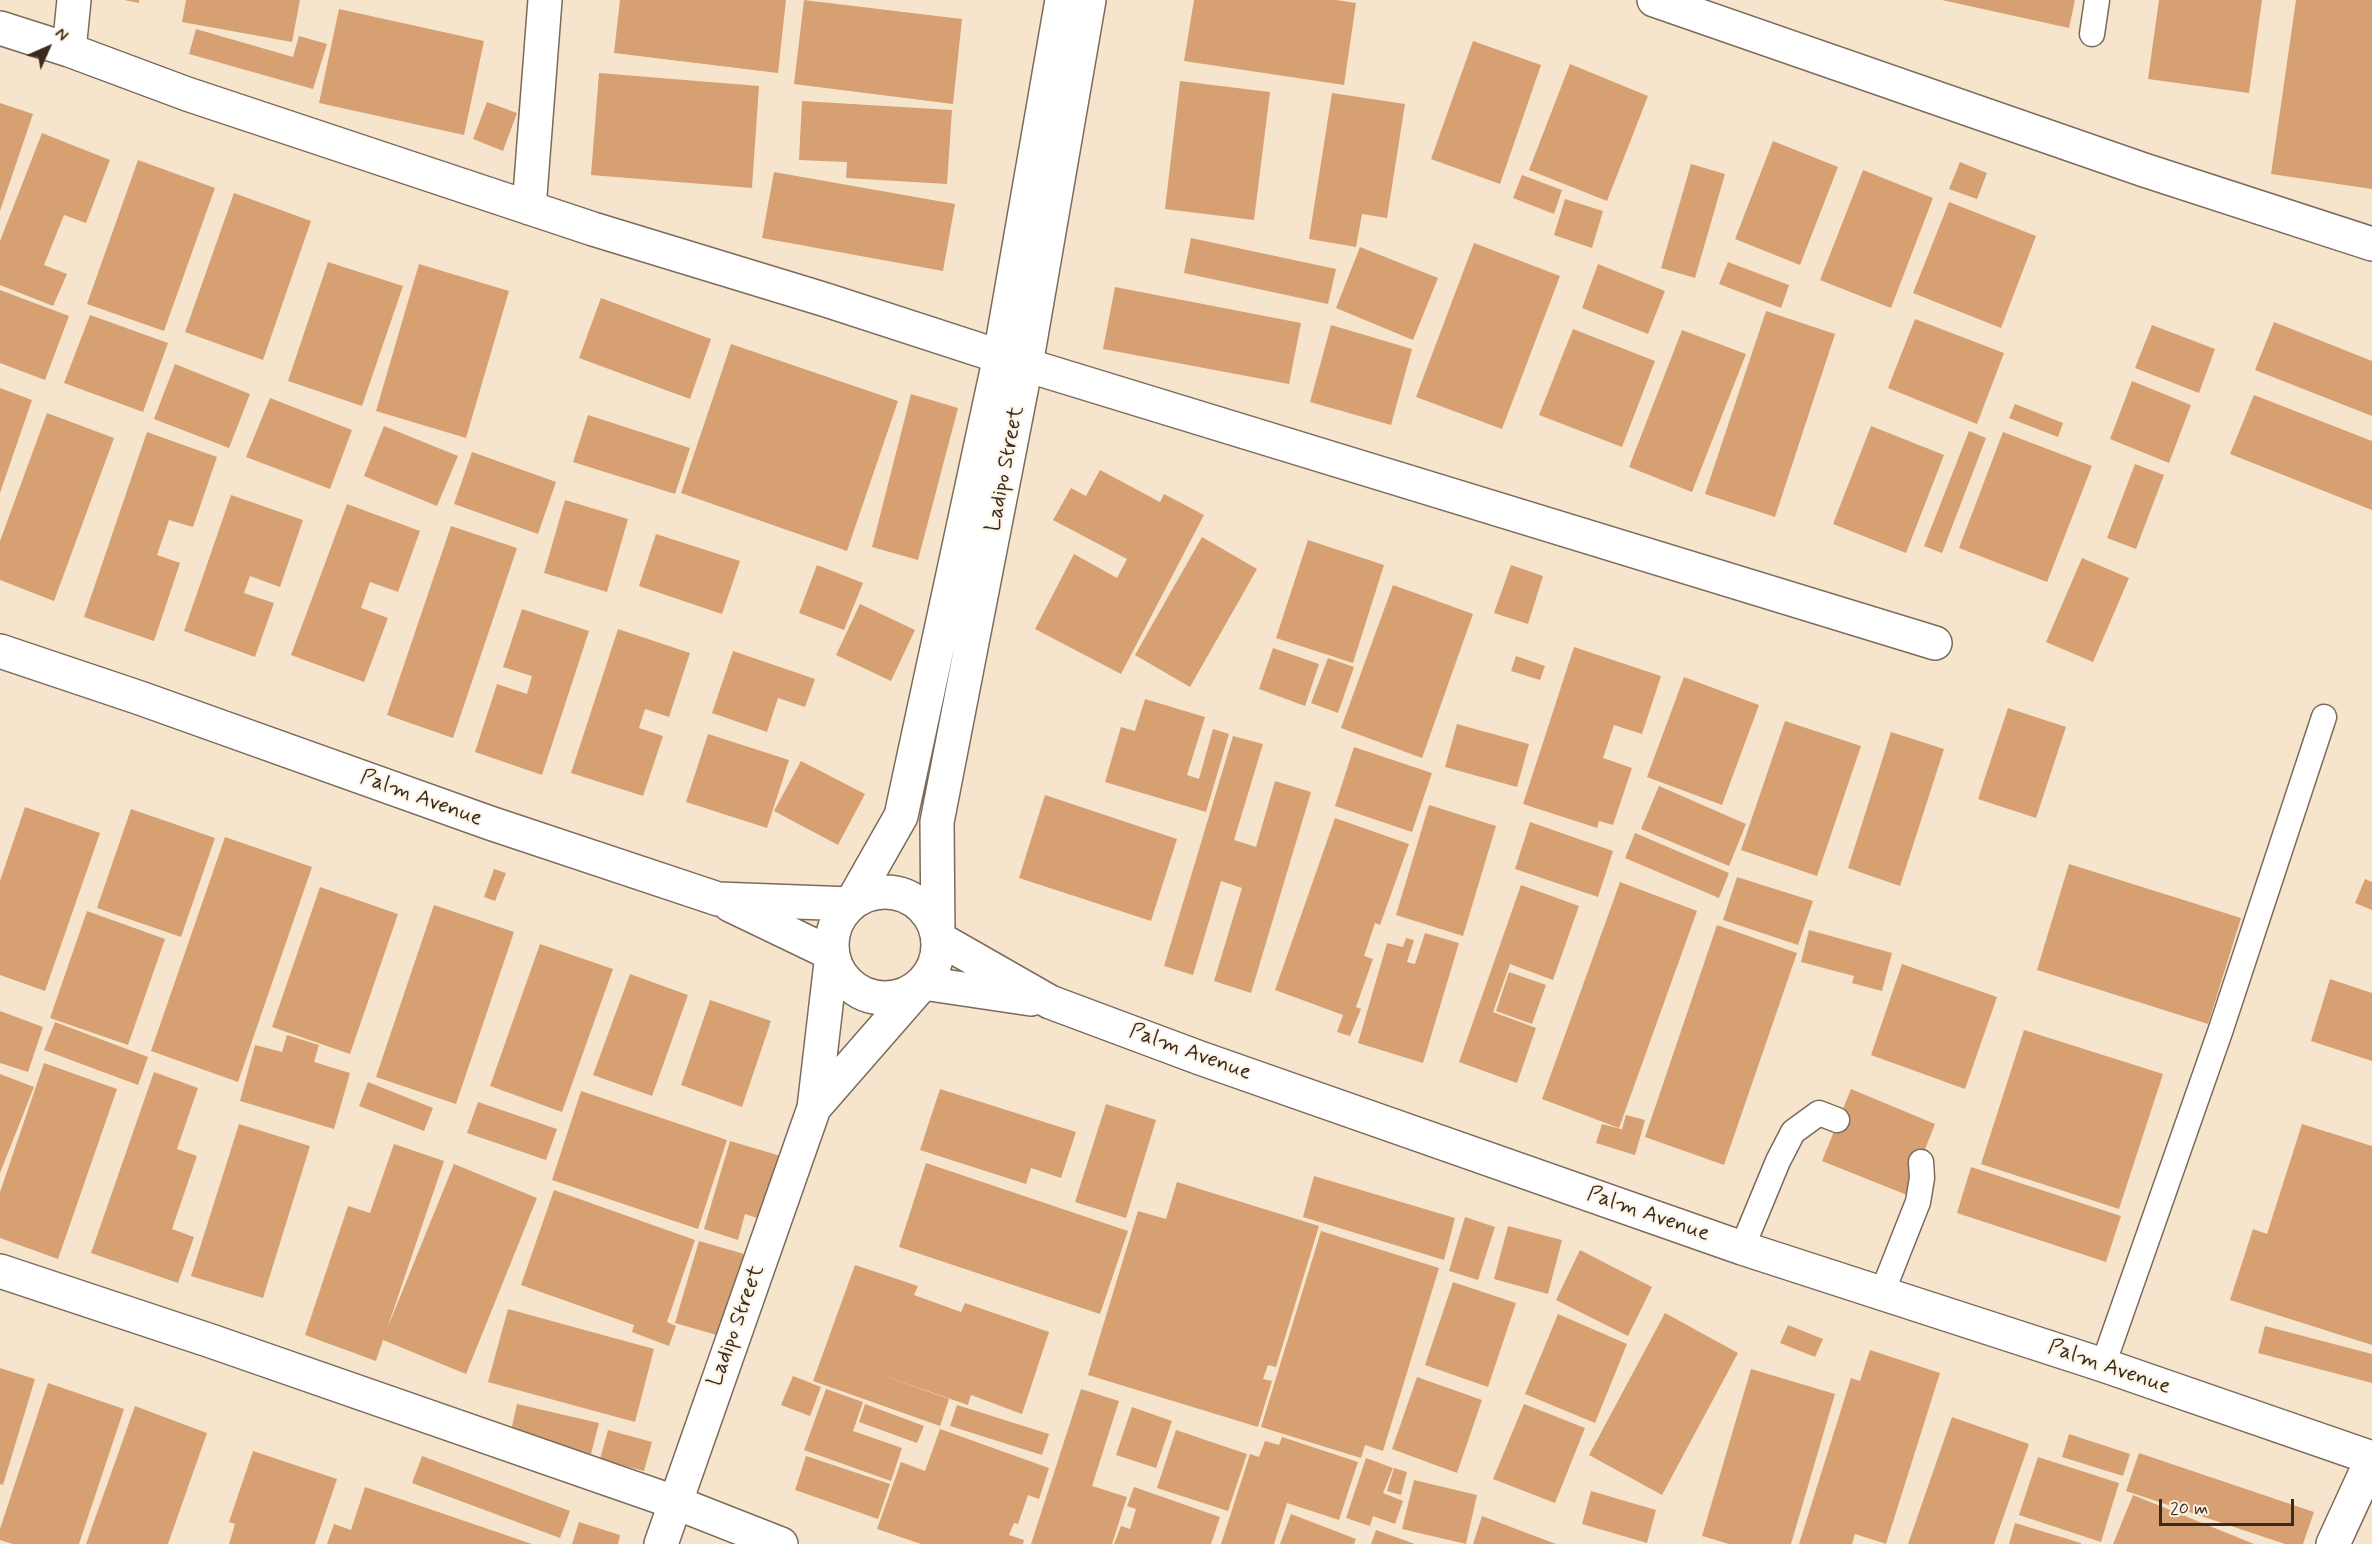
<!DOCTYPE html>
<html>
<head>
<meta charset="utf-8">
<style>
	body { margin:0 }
	#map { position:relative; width:2372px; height:1544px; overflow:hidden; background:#f6e5cc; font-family:Mynerve,sans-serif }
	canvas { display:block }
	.north { position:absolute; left:18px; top:18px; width:60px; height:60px; -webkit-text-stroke:4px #fcf5e5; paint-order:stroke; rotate:45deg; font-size:16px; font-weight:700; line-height:24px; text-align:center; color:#3b2a1e }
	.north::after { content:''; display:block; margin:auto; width:21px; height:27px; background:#3b2a1e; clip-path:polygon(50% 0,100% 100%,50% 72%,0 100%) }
	.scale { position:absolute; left:2159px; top:1499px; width:135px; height:27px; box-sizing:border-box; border:3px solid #3b2a1e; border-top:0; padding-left:8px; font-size:18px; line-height:21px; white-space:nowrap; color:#3b2a1e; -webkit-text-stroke:4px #fcf5e5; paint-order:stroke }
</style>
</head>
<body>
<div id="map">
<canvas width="2372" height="1544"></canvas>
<div class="north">N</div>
<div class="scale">20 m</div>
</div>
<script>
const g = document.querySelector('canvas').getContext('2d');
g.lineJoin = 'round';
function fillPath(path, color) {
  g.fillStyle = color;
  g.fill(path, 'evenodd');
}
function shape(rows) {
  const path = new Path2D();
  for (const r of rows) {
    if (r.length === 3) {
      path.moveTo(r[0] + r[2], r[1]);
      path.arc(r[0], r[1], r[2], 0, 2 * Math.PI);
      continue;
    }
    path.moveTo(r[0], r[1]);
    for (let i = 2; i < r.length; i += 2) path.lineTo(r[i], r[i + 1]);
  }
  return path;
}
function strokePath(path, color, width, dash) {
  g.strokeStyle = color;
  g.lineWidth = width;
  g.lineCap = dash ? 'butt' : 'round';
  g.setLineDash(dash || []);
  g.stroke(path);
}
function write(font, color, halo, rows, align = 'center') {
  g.font = font + ' Mynerve,sans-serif';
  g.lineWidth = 4.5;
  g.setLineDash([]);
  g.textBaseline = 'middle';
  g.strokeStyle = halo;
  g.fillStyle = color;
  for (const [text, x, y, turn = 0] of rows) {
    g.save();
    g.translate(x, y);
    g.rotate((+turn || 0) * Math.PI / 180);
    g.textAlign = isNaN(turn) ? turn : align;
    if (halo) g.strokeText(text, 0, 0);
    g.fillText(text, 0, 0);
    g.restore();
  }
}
const building = shape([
	[124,0,139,0,139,3],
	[186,0,300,0,292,42,182,22],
	[620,0,786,0,778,73,614,53],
	[804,0,962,19,953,104,794,84],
	[1194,0,1336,0,1356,3,1344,85,1184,61],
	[1942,0,2075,0,2069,28],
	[2159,0,2262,0,2249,93,2148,79],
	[2296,0,2372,0,2372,189,2271,174],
	[339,9,484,41,464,135,319,103],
	[196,29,293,57,299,36,327,44,313,89,189,54],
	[1473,41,1541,65,1500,184,1431,159],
	[1570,64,1648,96,1607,201,1529,170],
	[599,73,759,86,752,188,591,175],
	[1180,81,1270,92,1254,220,1165,209],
	[1332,93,1405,104,1387,218,1362,214,1356,247,1309,239],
	[802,101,952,110,947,184,846,178,847,162,799,160],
	[487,102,517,113,503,151,473,139],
	[0,103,33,114,0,211],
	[42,133,110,160,86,223,64,215,44,265,67,274,53,306,0,285,0,241],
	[1773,141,1838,167,1800,265,1735,239],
	[138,160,215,188,164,331,87,304],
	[1960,162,1987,173,1977,199,1949,189],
	[1691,164,1725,174,1695,278,1661,268],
	[1863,170,1933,198,1891,308,1820,280],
	[774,172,955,204,943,271,762,238],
	[1522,175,1562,190,1554,214,1513,198],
	[234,193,311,221,263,360,185,332],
	[1565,199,1603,211,1592,248,1554,235],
	[1949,202,2036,236,2001,328,1913,293],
	[1191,238,1336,269,1328,304,1184,273],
	[1474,243,1560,276,1502,429,1416,397],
	[1360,247,1438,278,1413,340,1336,308],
	[328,262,403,286,362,406,288,381],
	[1728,262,1789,285,1781,308,1719,284],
	[419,264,509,291,466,438,376,411],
	[1598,264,1665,291,1648,334,1582,308],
	[1115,287,1301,323,1289,384,1103,349],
	[0,290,69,316,45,380,0,363],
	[601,298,711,339,690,399,579,358],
	[1766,311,1835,334,1775,517,1705,494],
	[90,315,168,343,143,412,64,383],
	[1915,319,2004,353,1977,424,1888,388],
	[2274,322,2372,361,2372,416,2255,370],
	[1331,325,1412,349,1391,425,1310,402],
	[2152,325,2215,349,2199,393,2135,368],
	[1573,329,1655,361,1622,447,1539,415],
	[1682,330,1746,354,1692,492,1629,467],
	[731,344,898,401,847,551,681,493],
	[175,364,250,394,229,448,154,419],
	[2132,381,2191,405,2169,463,2110,439],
	[0,388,32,400,0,493],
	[911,394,958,408,918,560,872,547],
	[2254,395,2372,441,2372,510,2230,454],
	[270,398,352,430,330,489,246,457],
	[2015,404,2063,423,2058,437,2009,418],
	[47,413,114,438,54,601,0,580,0,541],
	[588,415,690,448,675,494,573,462],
	[384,426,458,456,437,506,364,476],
	[1871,426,1944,455,1906,553,1833,524],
	[1969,431,1986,438,1942,553,1924,546],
	[147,432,217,457,193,527,169,520,157,555,180,563,154,641,84,617],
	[2003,432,2092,466,2047,582,1959,548],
	[472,452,556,482,538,534,454,504],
	[2135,464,2164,475,2136,549,2107,538],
	[1100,470,1160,502,1164,494,1204,515,1121,674,1035,629,1074,554,1117,578,1127,559,1053,520,1071,488,1086,496],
	[231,495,303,520,280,587,250,576,244,593,274,603,255,657,184,631],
	[565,500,628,519,607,592,544,573],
	[347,504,420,531,398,592,370,582,361,608,388,618,364,682,291,655],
	[451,526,517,548,453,738,387,715],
	[656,534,740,561,722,614,639,586],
	[1202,537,1257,569,1190,687,1135,655],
	[1308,540,1384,565,1353,663,1276,638],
	[2082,558,2129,578,2093,662,2046,642],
	[817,565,863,583,844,630,799,613],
	[1511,565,1543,576,1528,624,1494,613],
	[1393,585,1473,614,1422,758,1341,728],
	[860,604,915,630,891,681,836,655],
	[522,609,589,631,542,775,475,752,497,684,527,694,532,676,503,667],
	[618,629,690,653,669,717,645,709,639,728,663,736,643,796,571,773],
	[1574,647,1661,676,1642,734,1614,725,1603,758,1632,768,1613,825,1599,821,1597,828,1523,804],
	[1273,648,1319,664,1305,706,1259,689],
	[733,651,815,679,805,707,778,698,767,732,712,713],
	[1516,656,1545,666,1540,680,1511,671],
	[1328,658,1354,667,1338,713,1311,703],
	[1684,677,1759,705,1722,805,1647,777],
	[1145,699,1205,717,1187,775,1199,779,1213,729,1229,734,1206,812,1105,782,1121,727,1135,731],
	[2008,708,2066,727,2036,818,1978,799],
	[1785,721,1861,746,1817,876,1741,850],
	[1457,724,1529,744,1517,787,1445,767],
	[1891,732,1944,749,1900,886,1848,868],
	[708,734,789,760,767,828,686,802],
	[1233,736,1263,744,1234,840,1256,847,1275,781,1311,792,1251,993,1214,981,1242,888,1221,881,1193,975,1164,966],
	[1354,747,1432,773,1412,832,1335,806],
	[801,761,865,794,838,845,774,811],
	[1659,786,1746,824,1729,866,1641,829],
	[1045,795,1177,839,1151,921,1019,878],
	[1429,805,1496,826,1463,936,1396,915],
	[25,807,100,833,45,991,0,975,0,881],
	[131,809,215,838,181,937,97,908],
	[1335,818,1409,844,1380,925,1375,923,1364,956,1373,959,1356,1007,1361,1009,1350,1036,1337,1032,1343,1015,1275,990],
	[1530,822,1613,851,1598,897,1515,869],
	[1635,833,1729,873,1719,898,1625,858],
	[225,837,312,867,238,1082,151,1051],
	[2069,864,2241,918,2208,1024,2037,970],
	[494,869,506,873,495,901,484,897],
	[1737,877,1813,901,1798,945,1723,920],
	[2365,879,2372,882,2372,910,2355,903],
	[1620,882,1697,911,1619,1128,1542,1099],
	[1521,885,1579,906,1553,980,1510,964,1493,1012,1536,1028,1517,1083,1459,1062],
	[320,887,398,914,350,1054,272,1027],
	[434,905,514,932,456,1104,376,1077],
	[87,911,165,939,128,1045,50,1018],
	[1717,925,1797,953,1724,1165,1645,1137],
	[1809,930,1892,953,1882,991,1852,983,1854,976,1801,962],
	[1425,933,1459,943,1423,1063,1358,1043,1387,943,1403,947,1406,938,1414,940,1407,962,1415,964],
	[540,944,613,969,562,1112,490,1086],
	[1902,964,1997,997,1965,1089,1871,1055],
	[1509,972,1546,985,1532,1024,1496,1011],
	[630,974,688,995,652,1096,593,1075],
	[2330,979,2372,993,2372,1061,2311,1041],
	[710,1000,771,1021,742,1107,681,1085],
	[0,1011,43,1027,28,1072,0,1063],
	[55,1022,148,1057,138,1085,44,1050],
	[2024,1030,2163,1074,2119,1209,1981,1164],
	[287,1035,319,1045,314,1062,350,1073,334,1129,240,1101,255,1045,282,1052],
	[44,1063,117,1089,58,1259,0,1238,0,1192],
	[154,1072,198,1088,177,1149,197,1156,172,1229,194,1237,178,1283,91,1253],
	[0,1074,34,1087,0,1173],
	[368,1082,433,1108,424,1131,359,1106],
	[940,1089,1076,1132,1061,1178,1031,1168,1026,1184,920,1150],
	[1851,1089,1935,1124,1907,1195,1822,1161],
	[581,1091,727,1140,698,1229,552,1180],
	[478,1102,557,1129,546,1160,467,1133],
	[1106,1104,1156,1120,1126,1218,1075,1202],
	[1626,1115,1645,1120,1635,1155,1596,1143,1602,1124,1625,1130,1622,1129],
	[239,1124,310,1146,263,1298,191,1276],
	[2302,1124,2372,1146,2372,1345,2230,1300,2253,1229,2267,1234],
	[730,1141,781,1156,763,1220,745,1214,738,1240,704,1229],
	[394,1144,444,1161,387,1329,454,1164,537,1198,466,1374,383,1340,376,1361,305,1335,348,1206,370,1213],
	[926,1163,1128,1231,1100,1314,899,1247],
	[1971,1167,2121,1216,2106,1262,1957,1213],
	[1314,1176,1455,1218,1444,1260,1303,1217],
	[1177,1182,1319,1226,1276,1367,1268,1365,1263,1379,1272,1381,1258,1427,1088,1375,1138,1211,1166,1219],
	[554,1190,695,1240,667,1322,676,1326,669,1346,632,1332,634,1325,521,1285],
	[1465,1217,1495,1227,1478,1280,1449,1271],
	[1508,1226,1562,1240,1548,1294,1494,1279],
	[1321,1231,1439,1268,1383,1451,1365,1445,1361,1458,1261,1427],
	[699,1241,744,1254,720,1336,675,1323],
	[1580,1250,1652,1287,1628,1336,1556,1300],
	[855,1265,918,1286,914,1295,961,1312,965,1303,1049,1332,1022,1414,971,1395,968,1405,867,1370,949,1399,940,1426,813,1381],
	[1453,1282,1516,1303,1488,1387,1425,1365],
	[508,1309,654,1349,635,1422,488,1382],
	[1665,1313,1738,1353,1662,1495,1589,1455],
	[1558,1314,1627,1344,1595,1423,1525,1394],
	[1788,1325,1823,1339,1815,1357,1780,1343],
	[2265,1326,2372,1354,2372,1383,2258,1353],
	[1870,1350,1940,1373,1886,1544,1855,1534,1852,1544,1799,1544,1851,1378,1860,1381],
	[0,1368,35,1379,3,1485,0,1484],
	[1751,1369,1835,1394,1791,1544,1729,1544,1702,1536],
	[793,1376,821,1387,810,1416,781,1405],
	[1417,1377,1482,1400,1457,1473,1392,1449],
	[48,1383,124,1409,79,1544,13,1544,0,1540,0,1529],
	[826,1389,863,1402,853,1431,902,1448,891,1481,804,1450],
	[1081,1389,1119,1401,1092,1486,1127,1497,1112,1544,1031,1544],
	[517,1404,599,1423,591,1454,510,1435],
	[865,1404,924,1426,917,1443,859,1422],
	[1524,1404,1585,1428,1555,1503,1493,1479],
	[957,1405,1049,1434,1042,1455,950,1426],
	[135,1406,207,1433,168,1544,86,1544],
	[1132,1407,1172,1421,1156,1468,1116,1455],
	[1952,1417,2029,1444,1994,1544,1908,1544],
	[940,1429,1049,1468,1039,1499,1028,1495,1018,1524,1014,1523,1009,1535,1024,1540,1023,1544,921,1544,877,1529,901,1462,925,1471],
	[608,1430,652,1442,644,1471,600,1459],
	[1176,1430,1247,1454,1228,1511,1157,1488],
	[2069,1434,2130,1454,2123,1476,2062,1457],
	[1282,1437,1358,1462,1339,1520,1287,1503,1274,1544,1221,1544,1250,1454,1259,1457,1265,1441,1279,1445],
	[253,1451,337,1479,315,1544,229,1544,235,1524,229,1522],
	[2139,1453,2314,1512,2303,1544,2285,1544,2126,1491],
	[422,1456,570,1511,560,1538,412,1483],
	[806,1456,890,1484,878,1519,795,1490],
	[2038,1457,2119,1483,2101,1542,2019,1515],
	[1366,1458,1393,1468,1383,1493,1403,1501,1395,1524,1373,1516,1370,1526,1346,1518],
	[1394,1468,1407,1472,1401,1495,1387,1491],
	[1414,1480,1477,1495,1466,1544,1402,1529],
	[365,1487,532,1544,327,1544,334,1524,351,1530],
	[1134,1487,1220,1517,1211,1544,1114,1544,1121,1526,1130,1529,1136,1509,1127,1506],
	[1591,1491,1656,1510,1647,1543,1582,1524],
	[2133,1495,2254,1544,2113,1544],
	[1291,1514,1356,1539,1354,1544,1280,1544],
	[1482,1516,1556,1544,1473,1544],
	[579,1522,620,1535,618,1544,572,1544],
	[2015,1523,2081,1543,2081,1544,2009,1544],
	[1376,1530,1415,1544,1371,1544]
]);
const lane = shape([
	[2092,34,2097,0],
	[1742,1248,1778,1161,1793,1132,1819,1113,1837,1120],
	[1882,1293,1918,1202,1922,1178,1921,1162],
	[2103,1365,2220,1032,2324,717]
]);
const street = shape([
	[1654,0,2144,170,2372,244],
	[0,28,69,50,187,94,593,229,826,300,1026,365,1935,643],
	[69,50,74,0],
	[529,208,545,0],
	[0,1271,211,1341,674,1502,781,1544],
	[2333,1544,2372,1459]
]);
const secondary = shape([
	[1089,0,1026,365,937,822,938,938,1050,1002,1200,1058,1742,1248,2103,1365,2372,1458],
	[0,651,140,698,490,823,718,899,851,904,901,816,1000,356,1062,0],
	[885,945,53],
	[814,1108,923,983,1031,999],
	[661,1544,814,1108,832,954,730,905]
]);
const streetNames = [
	["Ladipo Street",1006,469,-79],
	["Palm Avenue",421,799,20],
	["Palm Avenue",1190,1053,20],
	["Palm Avenue",1648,1215,19],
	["Ladipo Street",737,1326,-70],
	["Palm Avenue",2109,1368,19]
];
fillPath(building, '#d6a072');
strokePath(lane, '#7c6b5b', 27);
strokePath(street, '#7c6b5b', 36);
strokePath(secondary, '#7c6b5b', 36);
strokePath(lane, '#fff', 24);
strokePath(street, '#fff', 33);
strokePath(secondary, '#fff', 33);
write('22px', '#3b2a1e', '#fcf5e5', streetNames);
</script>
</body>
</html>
